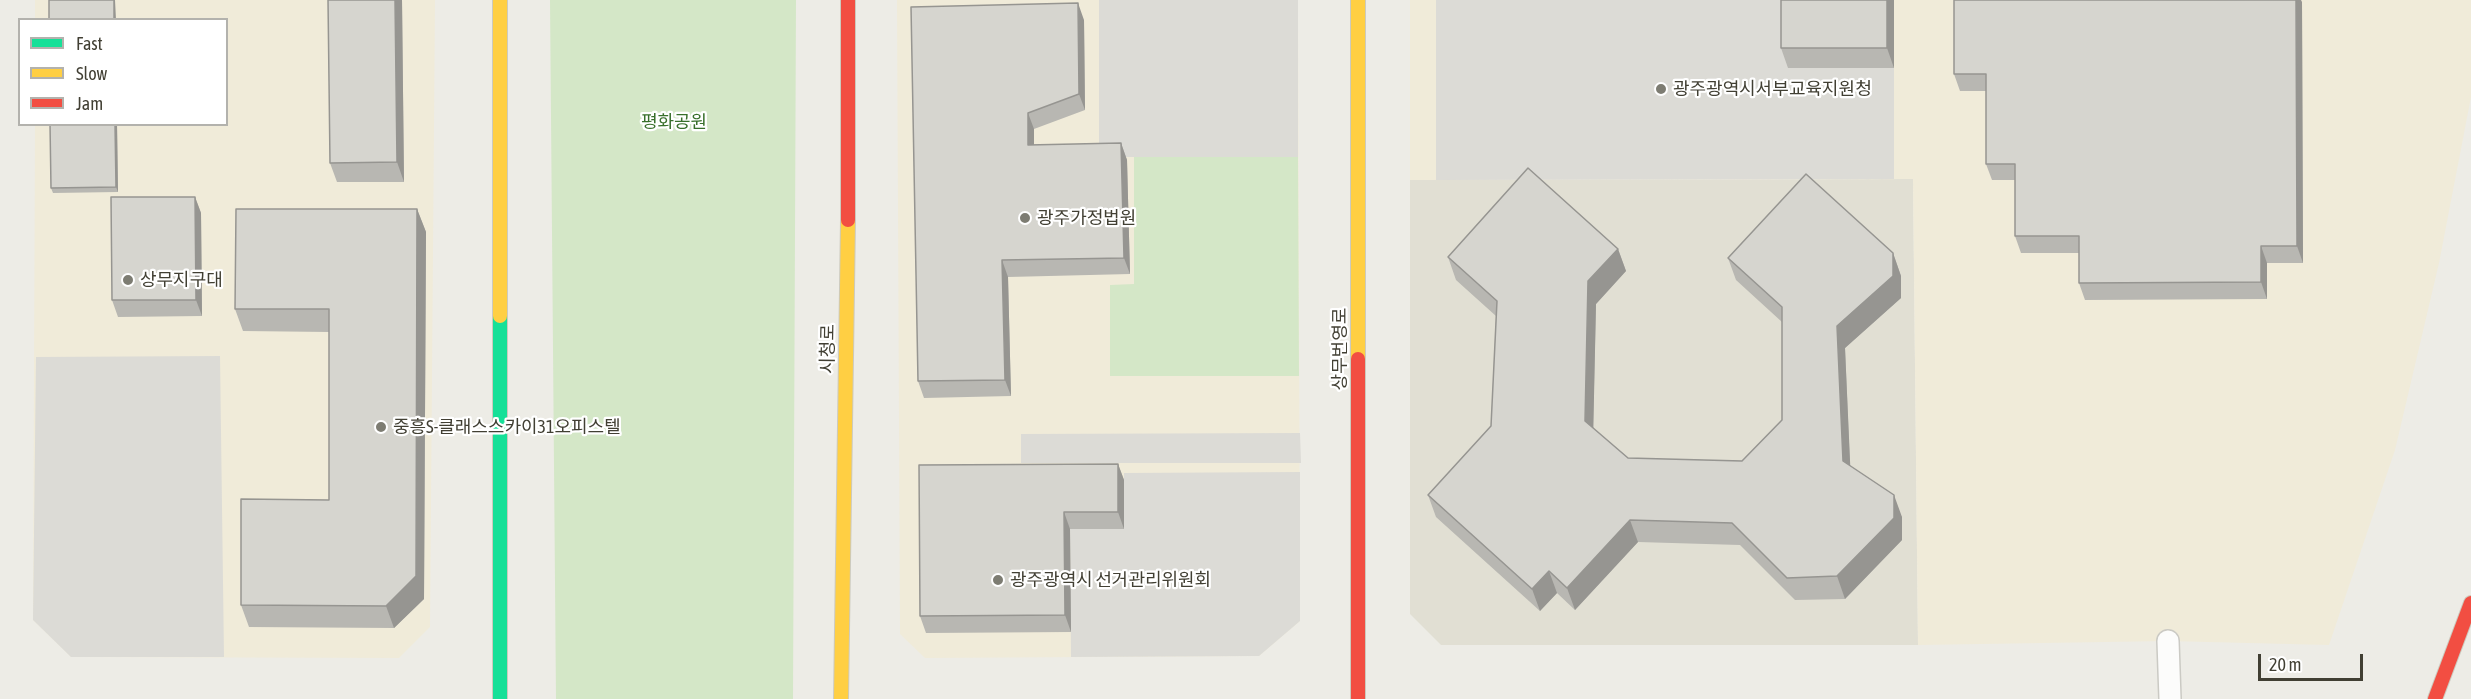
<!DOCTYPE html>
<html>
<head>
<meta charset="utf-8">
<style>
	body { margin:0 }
	#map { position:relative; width:2471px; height:699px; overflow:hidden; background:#edece6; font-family:"Asap Condensed",sans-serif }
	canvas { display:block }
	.legend { position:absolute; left:18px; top:18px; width:210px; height:108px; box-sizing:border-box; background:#fff; border:2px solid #b3b2ad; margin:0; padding:8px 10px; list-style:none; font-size:18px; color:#413f33 }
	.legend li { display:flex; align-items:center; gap:12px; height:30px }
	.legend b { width:30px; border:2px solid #b3b2ad }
	.scale { position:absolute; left:2258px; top:654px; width:105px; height:27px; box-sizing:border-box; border:3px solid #413f33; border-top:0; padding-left:8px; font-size:18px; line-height:21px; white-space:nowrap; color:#413f33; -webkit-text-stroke:4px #fff; paint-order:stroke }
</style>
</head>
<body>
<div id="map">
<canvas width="2471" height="699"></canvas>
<ul class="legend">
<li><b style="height:8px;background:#16e098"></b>Fast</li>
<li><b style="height:8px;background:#ffcf43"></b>Slow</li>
<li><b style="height:8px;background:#f24e42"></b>Jam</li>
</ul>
<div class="scale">20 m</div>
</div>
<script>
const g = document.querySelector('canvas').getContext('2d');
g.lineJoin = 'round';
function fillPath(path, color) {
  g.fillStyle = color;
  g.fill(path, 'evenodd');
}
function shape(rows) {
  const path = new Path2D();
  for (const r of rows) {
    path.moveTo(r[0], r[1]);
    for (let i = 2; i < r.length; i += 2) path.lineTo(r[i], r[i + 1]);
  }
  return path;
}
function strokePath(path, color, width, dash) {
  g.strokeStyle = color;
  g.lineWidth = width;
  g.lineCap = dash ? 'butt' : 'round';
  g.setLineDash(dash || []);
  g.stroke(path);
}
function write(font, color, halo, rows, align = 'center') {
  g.font = font + ' "Asap Condensed","Noto Sans KR",sans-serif';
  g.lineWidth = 4.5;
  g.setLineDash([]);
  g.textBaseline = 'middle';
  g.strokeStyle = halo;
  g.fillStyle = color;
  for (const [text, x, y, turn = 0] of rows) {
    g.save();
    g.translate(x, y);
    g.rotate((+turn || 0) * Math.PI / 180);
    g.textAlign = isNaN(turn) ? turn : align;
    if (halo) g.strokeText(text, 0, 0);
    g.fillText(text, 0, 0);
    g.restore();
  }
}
const residential = shape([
	[1913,179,1918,645,1441,645,1410,614,1410,180]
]);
const commercial = shape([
	[35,0,435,0,430,627,399,658,71,657,33,620,35,125,226,124,226,20,35,19],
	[897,0,1298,0,1300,621,1259,656,925,658,900,634],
	[1410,0,2471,0,2471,97,2439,263,2395,450,2329,645,2168,641,1918,645,1913,179,1410,180]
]);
const green = shape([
	[550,0,796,0,793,699,556,699],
	[1134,157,1298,157,1299,376,1110,376,1110,285,1134,284]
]);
const parking = shape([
	[1099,0,1298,0,1298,157,1099,157],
	[1436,0,1788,0,1788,68,1894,68,1894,179,1436,180],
	[220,356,224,657,71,657,33,620,36,357],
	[1300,433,1301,463,1021,463,1021,434],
	[1300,472,1300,621,1259,656,1071,657,1070,529,1124,529,1124,473]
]);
const lane = shape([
	[2168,641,2170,699]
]);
const fast = shape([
	[500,316,500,699]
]);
const slow = shape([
	[500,0,500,316],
	[1358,0,1358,359],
	[841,699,848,220]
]);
const jam = shape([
	[848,220,848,0],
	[1358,359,1358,699],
	[2435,699,2471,603]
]);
const wall = shape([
	[328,0,402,0,404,182,337,182,330,163],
	[1781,0,1894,0,1894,68,1788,68,1781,48],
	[2302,2,2303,263,2267,263,2267,299,2085,300,2079,283,2079,253,2021,253,2015,236,2015,180,1992,180,1986,164,1986,91,1960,91,1954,74],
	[911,7,1084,20,1085,110,1034,129,1034,145,1121,143,1127,160,1130,274,1008,277,1011,396,924,398,918,381],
	[50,124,117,124,118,192,53,193,51,188],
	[195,197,201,213,202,316,118,317,112,300],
	[417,209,426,232,424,599,394,628,249,627,241,605,329,500,329,332,243,331,235,309],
	[1618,249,1626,271,1596,304,1593,429,1628,458,1742,461,1782,420,1782,322,1736,280,1728,258,1893,253,1901,276,1901,298,1845,348,1850,466,1902,517,1902,540,1845,599,1795,600,1740,545,1638,542,1575,610,1557,593,1540,611,1436,517,1428,495,1491,426,1496,316,1456,280,1448,257],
	[1118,464,1124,480,1124,529,1070,529,1071,632,926,633,920,616]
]);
const shadedWall = shape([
	[114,0,115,0,116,20,114,20],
	[395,0,402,0,404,182,397,162],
	[1887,0,1894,0,1894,68,1887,48],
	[2296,0,2301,0,2302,2,2303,263,2297,246],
	[1078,3,1084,20,1085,110,1079,94],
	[1028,113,1034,129,1034,161,1028,145],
	[115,124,117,124,118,192,116,187],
	[1121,143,1127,160,1130,274,1124,258],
	[195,197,201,213,202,316,196,300],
	[417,209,426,232,424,599,394,628,386,606],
	[2261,246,2267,263,2267,299,2261,282],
	[1618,249,1626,271,1596,304,1593,443,1585,421,1588,281],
	[1893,253,1901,276,1901,298,1845,348,1851,483,1843,461,1837,326],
	[1002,260,1008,277,1011,396,1005,380],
	[1118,464,1124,480,1124,529,1118,512],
	[1894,495,1902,517,1902,540,1845,599,1837,576],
	[1064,512,1070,529,1071,632,1065,615],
	[1630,520,1638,542,1575,610,1567,588],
	[1549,571,1557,593,1540,611,1532,589]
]);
const building = shape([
	[49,0,114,0,114,20,49,20,49,0],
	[328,0,395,0,397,162,330,163,328,0],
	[1781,0,1887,0,1887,48,1781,48,1781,0],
	[1954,0,2296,0,2297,246,2261,246,2261,282,2079,283,2079,236,2015,236,2015,164,1986,164,1986,74,1954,74,1954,0],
	[1078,3,1079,94,1028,113,1028,145,1121,143,1124,258,1002,260,1005,380,918,381,911,7,1078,3],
	[50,124,115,124,116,187,51,188,50,124],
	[1528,168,1618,249,1588,281,1585,421,1628,458,1742,461,1782,420,1782,307,1728,258,1806,174,1893,253,1893,276,1837,326,1843,461,1894,495,1894,518,1837,576,1787,578,1732,523,1630,520,1567,588,1549,571,1532,589,1428,495,1491,426,1497,301,1448,257,1528,168],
	[111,197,195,197,196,300,112,300,111,197],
	[236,209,417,209,416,576,386,606,241,605,241,499,329,500,329,309,235,309,236,209],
	[1118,464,1118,512,1064,512,1065,615,920,616,919,465,1118,464]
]);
const markers = [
	[1661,89,6,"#7d7c72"],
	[1025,218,6,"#7d7c72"],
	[128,280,6,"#7d7c72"],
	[381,427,6,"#7d7c72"],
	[998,580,6,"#7d7c72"]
];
const poiNames = [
	["광주광역시서부교육지원청",1673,89],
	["광주가정법원",1037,218],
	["상무지구대",140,280],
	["중흥S-클래스스카이31오피스텔",393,427],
	["광주광역시 선거관리위원회",1010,580]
];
const parkNames = [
	["평화공원",674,122]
];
const streetNames = [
	["시청로",828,349,-89],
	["상무번영로",1340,349,-90]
];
fillPath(residential, '#e1dfd3');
fillPath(commercial, '#f0ebd9');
fillPath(green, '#d4e7c7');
fillPath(parking, '#dcdbd6');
strokePath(lane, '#cbcac4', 24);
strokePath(fast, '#cccabe', 16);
strokePath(slow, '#cccabe', 16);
strokePath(jam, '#cccabe', 16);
strokePath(lane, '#fcfcfb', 21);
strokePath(fast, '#16e098', 14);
strokePath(slow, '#ffcf43', 14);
strokePath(jam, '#f24e42', 14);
fillPath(wall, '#b8b7b2');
fillPath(shadedWall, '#969591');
fillPath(building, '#d6d5cf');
strokePath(building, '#969591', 1.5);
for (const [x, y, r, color] of markers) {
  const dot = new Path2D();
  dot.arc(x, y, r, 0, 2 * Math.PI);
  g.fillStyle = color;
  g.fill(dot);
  strokePath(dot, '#fff', 2);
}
write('18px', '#413f33', '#fff', poiNames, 'left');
write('18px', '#386f2b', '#fff', parkNames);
write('18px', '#413f33', '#fff', streetNames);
</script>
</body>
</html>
